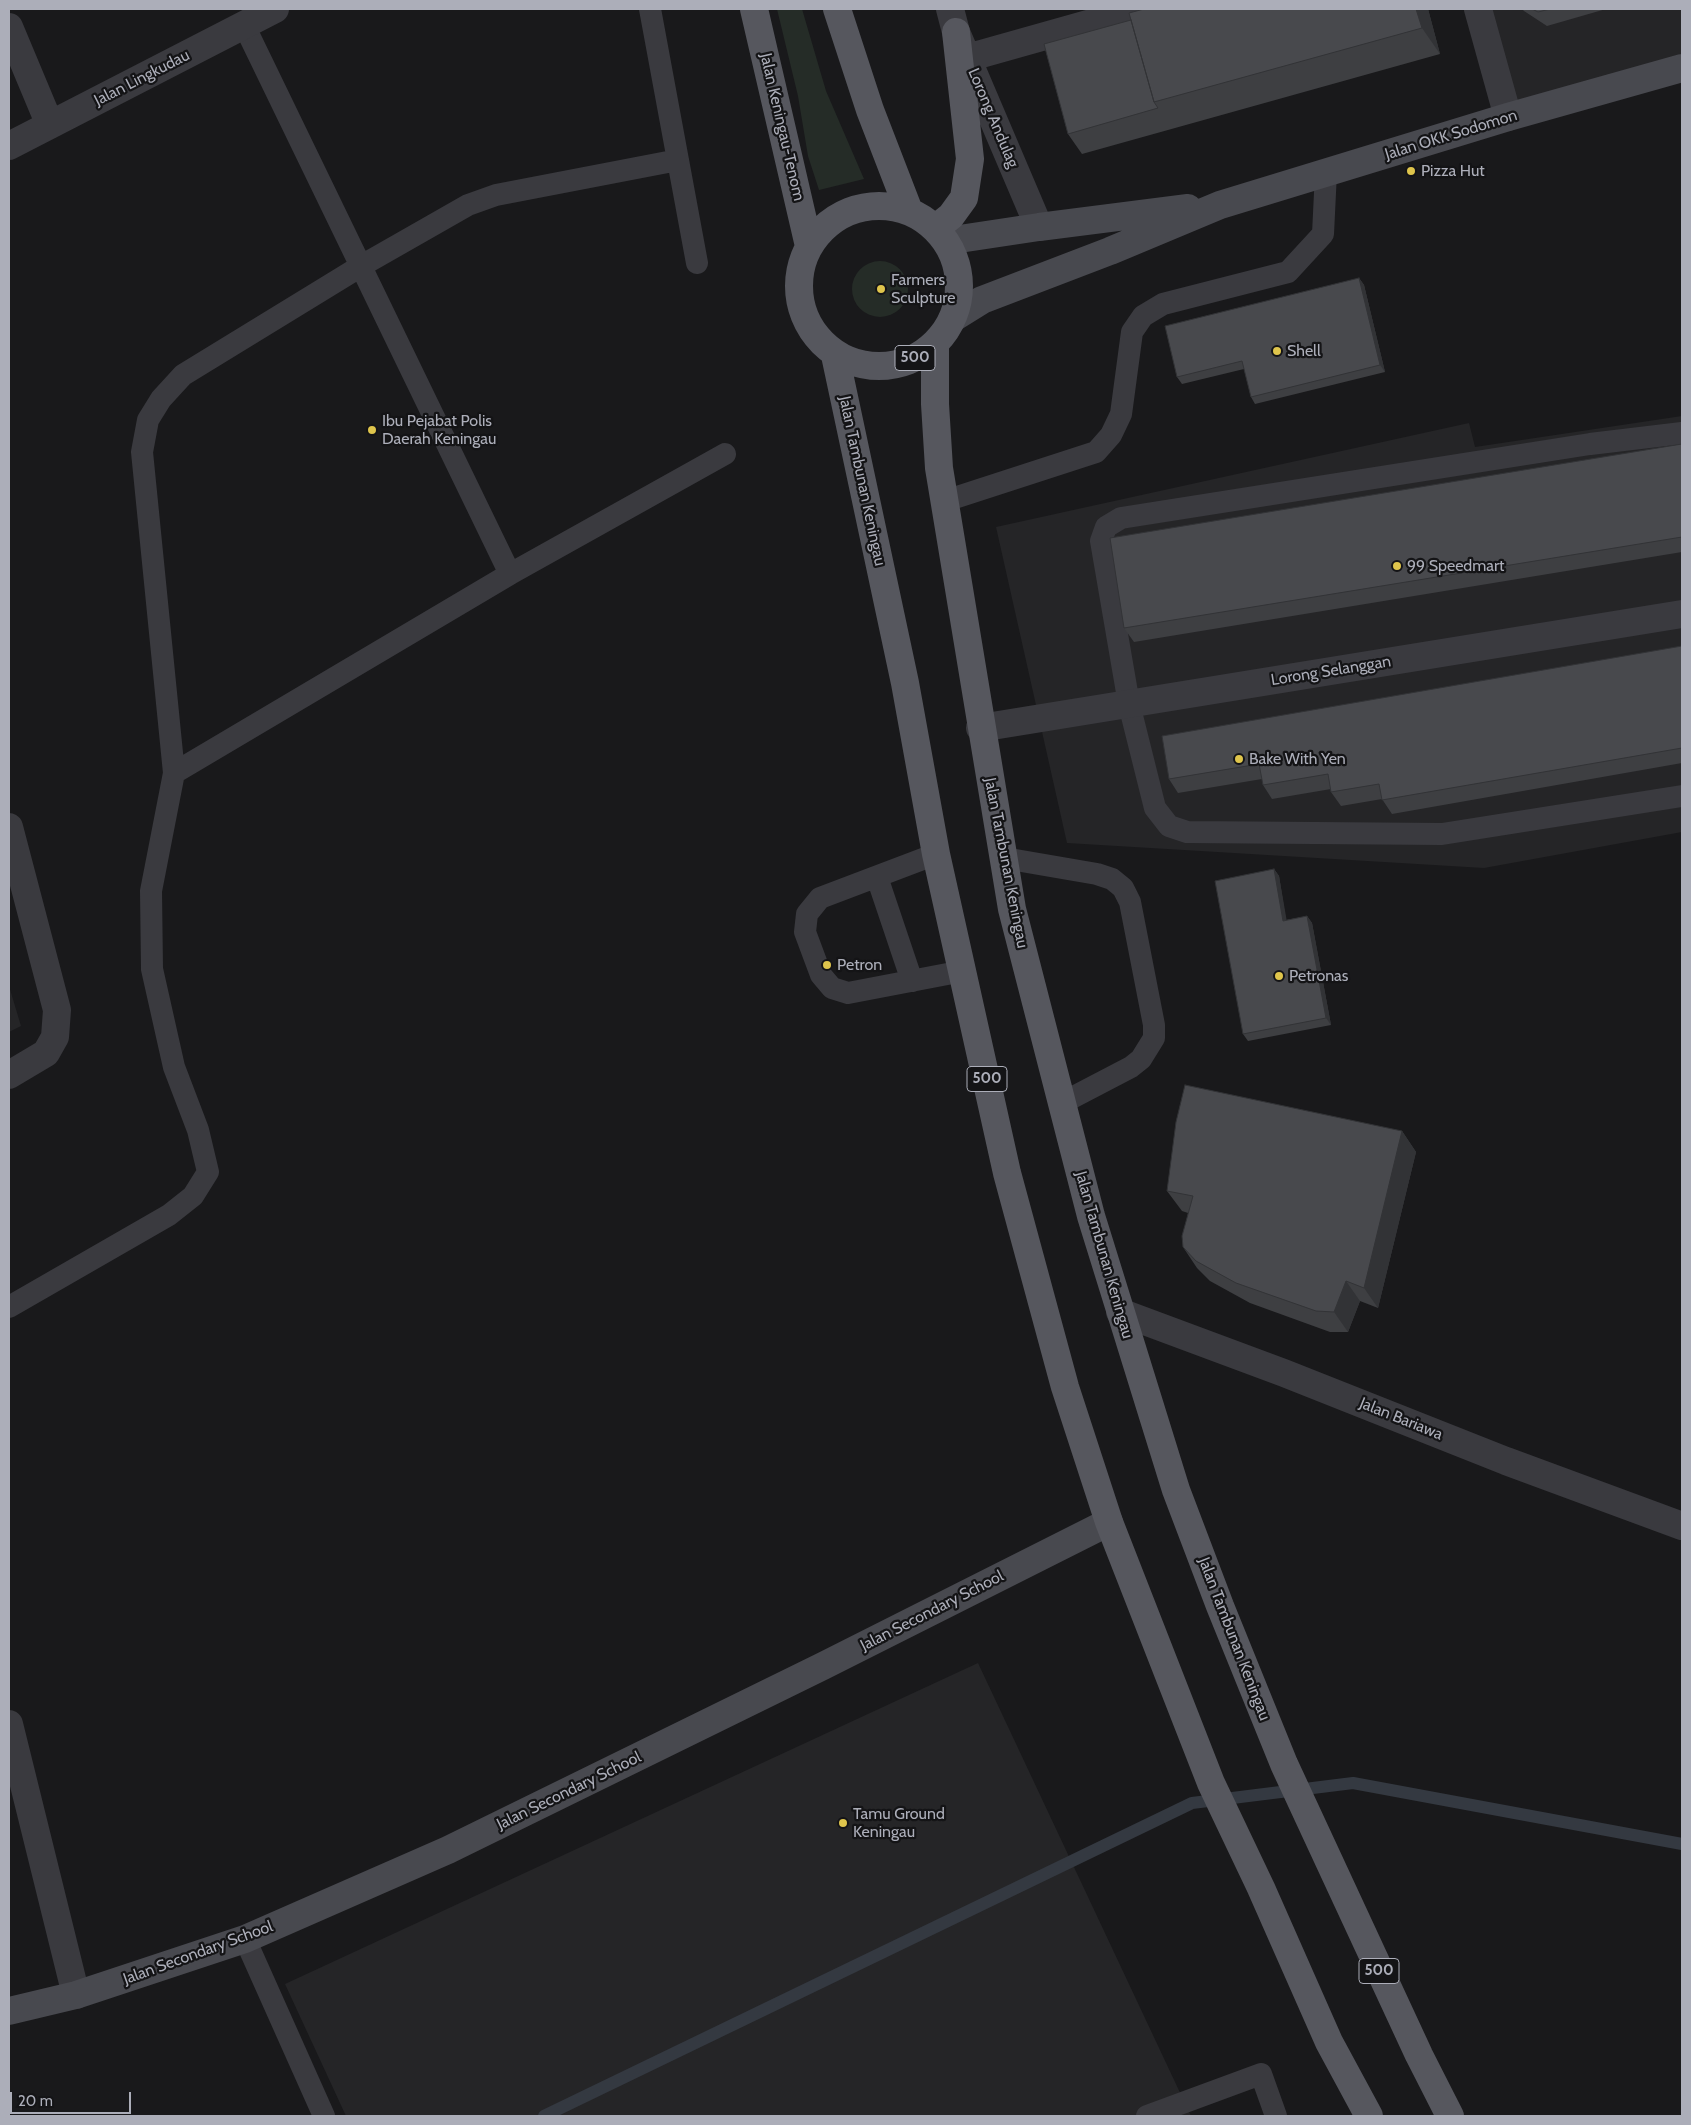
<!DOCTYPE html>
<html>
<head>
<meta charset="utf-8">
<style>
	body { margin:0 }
	#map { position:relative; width:1691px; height:2125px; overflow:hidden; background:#19191b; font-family:Cabin,sans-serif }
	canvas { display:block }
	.frame { position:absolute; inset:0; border:10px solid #acaeb9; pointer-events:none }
	.scale { position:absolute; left:10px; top:2092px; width:121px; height:22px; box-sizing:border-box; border:2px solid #acaeb9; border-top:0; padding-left:6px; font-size:15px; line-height:18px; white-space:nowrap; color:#acaeb9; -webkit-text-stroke:4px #141416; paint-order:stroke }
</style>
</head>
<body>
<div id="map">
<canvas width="1691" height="2125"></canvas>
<div class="frame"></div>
<div class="scale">20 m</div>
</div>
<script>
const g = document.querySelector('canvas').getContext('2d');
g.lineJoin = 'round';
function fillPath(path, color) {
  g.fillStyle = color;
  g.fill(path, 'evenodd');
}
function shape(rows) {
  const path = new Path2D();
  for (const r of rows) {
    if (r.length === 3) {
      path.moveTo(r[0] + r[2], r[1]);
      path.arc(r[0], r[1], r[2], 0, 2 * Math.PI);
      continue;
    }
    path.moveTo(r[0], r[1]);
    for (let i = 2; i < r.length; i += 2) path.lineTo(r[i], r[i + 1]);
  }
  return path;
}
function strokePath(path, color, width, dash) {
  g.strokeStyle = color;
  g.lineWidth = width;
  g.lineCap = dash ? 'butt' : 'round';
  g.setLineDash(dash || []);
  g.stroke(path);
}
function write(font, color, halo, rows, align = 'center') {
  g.font = font + ' Cabin,sans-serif';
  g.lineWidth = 4.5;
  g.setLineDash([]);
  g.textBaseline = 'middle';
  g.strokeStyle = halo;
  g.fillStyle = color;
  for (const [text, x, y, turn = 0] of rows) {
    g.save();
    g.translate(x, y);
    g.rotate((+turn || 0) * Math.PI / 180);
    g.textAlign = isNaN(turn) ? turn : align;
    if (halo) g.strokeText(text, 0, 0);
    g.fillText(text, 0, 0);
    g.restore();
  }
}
const built = shape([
	[1478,9,1682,9,1682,68,1508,117],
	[1682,416,1682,832,1484,868,1067,843,996,527,1469,423,1475,447],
	[9,986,21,1026,9,1032],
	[978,1663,1191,2116,346,2116,285,1984]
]);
const green = shape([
	[777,9,802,9,826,91,864,179,819,190,808,156,798,96],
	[880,289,28]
]);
const stream = shape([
	[544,2116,1192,1803,1353,1783,1682,1844]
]);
const lane = shape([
	[650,9,697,263],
	[244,25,510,574],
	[1682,433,1590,444,1121,518,1106,527,1101,541,1129,704,1155,808,1169,826,1187,832,1442,834,1682,796],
	[945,501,1096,452,1111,435,1121,414,1132,332,1143,316,1163,304,1288,272,1323,234,1326,172],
	[174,773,510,574,725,454],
	[936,854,820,898,807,914,805,932,821,975,832,988,848,993,963,971],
	[1004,858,1097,874,1112,879,1123,888,1130,902,1154,1025,1154,1038,1141,1059,1131,1067,1062,1103],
	[877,877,912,981],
	[9,1307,169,1215,193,1196,208,1172,198,1130,174,1067,152,969,151,891,174,773,142,452,148,420,161,399,183,375,361,266,468,205,496,195,678,160],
	[245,1939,324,2116],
	[1147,2116,1261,2074,1276,2116]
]);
const street = shape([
	[950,9,956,32,1039,227],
	[1478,9,1508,117],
	[9,27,50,125],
	[967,58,1141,9],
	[9,146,275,9],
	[980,728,1682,614],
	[9,827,57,1010,55,1037,46,1053,9,1075],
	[1120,1312,1284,1373,1506,1461,1682,1526],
	[9,1724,76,1995]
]);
const secondary = shape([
	[946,241,1039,227,1188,208],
	[953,318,982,300,1110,251,1220,205,1508,117,1682,68],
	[9,2011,76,1995,245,1939,448,1850,823,1666,1109,1522]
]);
const primary = shape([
	[754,9,809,246],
	[837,9,870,110,909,211],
	[879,286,80],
	[936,228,951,216,964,198,970,159,956,32],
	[935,344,935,404,939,468,1012,909,1091,1216,1176,1490,1220,1606,1284,1764,1419,2055,1450,2116],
	[835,355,905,683,936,854,1007,1173,1065,1387,1109,1522,1211,1783,1261,1888,1329,2042,1369,2116]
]);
const wall = shape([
	[1428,9,1440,54,1082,154,1068,134,1044,44],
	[1522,9,1606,9,1547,26,1524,11],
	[1359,278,1364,285,1385,372,1255,404,1251,397,1244,369,1182,384,1177,377],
	[1682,444,1682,552,1134,642,1124,628],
	[1682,646,1682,763,1392,814,1382,799,1341,806,1331,792,1331,789,1272,799,1263,785,1262,779,1178,793,1169,779],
	[1274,869,1279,876,1286,920,1307,916,1312,923,1331,1025,1248,1041,1243,1034],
	[1402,1131,1416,1152,1378,1308,1360,1301,1348,1332,1330,1332,1250,1303,1210,1281,1197,1268,1183,1247,1188,1213,1182,1211,1167,1191]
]);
const shadedWall = shape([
	[1416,9,1428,9,1440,54,1422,28],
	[1359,278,1364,285,1385,372,1380,365],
	[1274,869,1279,876,1288,928,1283,921],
	[1307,916,1312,923,1331,1025,1326,1018],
	[1402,1131,1416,1152,1378,1308,1364,1288],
	[1346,1281,1360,1301,1348,1332,1334,1312]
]);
const building = shape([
	[1144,9,1416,9,1422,28,1154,102,1129,13,1144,9],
	[1532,9,1550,9,1538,12,1532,9],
	[1131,20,1154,102,1158,108,1068,134,1044,44,1131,20],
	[1359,278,1380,365,1251,397,1242,361,1177,377,1165,326,1359,278],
	[1682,444,1682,537,1124,628,1110,538,1682,444],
	[1682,646,1682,748,1382,800,1379,784,1331,792,1328,774,1263,785,1259,764,1169,779,1162,736,1682,646],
	[1274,869,1283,921,1307,916,1326,1018,1243,1034,1215,881,1274,869],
	[1185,1085,1402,1131,1364,1288,1346,1281,1334,1312,1316,1311,1236,1283,1196,1261,1183,1247,1182,1236,1193,1196,1167,1191,1176,1122,1185,1085]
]);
const markers = [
	[1411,171,5,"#dfc54c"],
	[881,289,5,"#dfc54c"],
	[1277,351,5,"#dfc54c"],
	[372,430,5,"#dfc54c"],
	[1397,566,5,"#dfc54c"],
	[1239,759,5,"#dfc54c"],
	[827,965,5,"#dfc54c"],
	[1279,976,5,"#dfc54c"],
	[843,1823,5,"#dfc54c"]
];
const shields = [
	[915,358,40],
	[987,1079,40],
	[1379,1971,40]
];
const shieldNames = [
	["500",915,358],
	["500",987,1079],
	["500",1379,1971]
];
const streetNames = [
	["Jalan Lingkudau",142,78,-27],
	["Lorong Andulag",993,118,67],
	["Jalan Keningau-Tenom",782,127,77],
	["Jalan OKK Sodomon",1451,135,-17],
	["Jalan Tambunan Keningau",862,481,78],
	["Lorong Selanggan",1331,671,-9],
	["Jalan Tambunan Keningau",1006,863,79],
	["Jalan Tambunan Keningau",1104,1255,74],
	["Jalan Bariawa",1401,1419,22],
	["Jalan Secondary School",932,1611,-27],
	["Jalan Tambunan Keningau",1234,1639,69],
	["Jalan Secondary School",569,1791,-26],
	["Jalan Secondary School",198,1953,-20]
];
const poiNames = [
	["Pizza Hut",1421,171],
	["Farmers",891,280],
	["Sculpture",891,298],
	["Shell",1287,351],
	["Ibu Pejabat Polis",382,421],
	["Daerah Keningau",382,439],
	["99 Speedmart",1407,566],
	["Bake With Yen",1249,759],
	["Petron",837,965],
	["Petronas",1289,976],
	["Tamu Ground",853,1814],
	["Keningau",853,1832]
];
fillPath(built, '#252527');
fillPath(green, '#252c27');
strokePath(stream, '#343941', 12);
strokePath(lane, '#3a3a3f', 22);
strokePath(street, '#3a3a3f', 28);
strokePath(secondary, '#48494f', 28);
strokePath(primary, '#56575e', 28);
fillPath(wall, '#3e3f42');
fillPath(shadedWall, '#323336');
fillPath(building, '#48494d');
strokePath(building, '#323336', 1);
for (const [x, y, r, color] of markers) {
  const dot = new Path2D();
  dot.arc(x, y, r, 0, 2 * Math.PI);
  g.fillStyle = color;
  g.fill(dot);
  strokePath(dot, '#141416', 2);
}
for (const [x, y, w] of shields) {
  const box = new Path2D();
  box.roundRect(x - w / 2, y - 12.5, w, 25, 4);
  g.fillStyle = '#141416';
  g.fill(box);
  strokePath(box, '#acaeb9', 1);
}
write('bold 15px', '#acaeb9', null, shieldNames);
write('16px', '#acaeb9', '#141416', streetNames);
write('16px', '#acaeb9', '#141416', poiNames, 'left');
</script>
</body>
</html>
